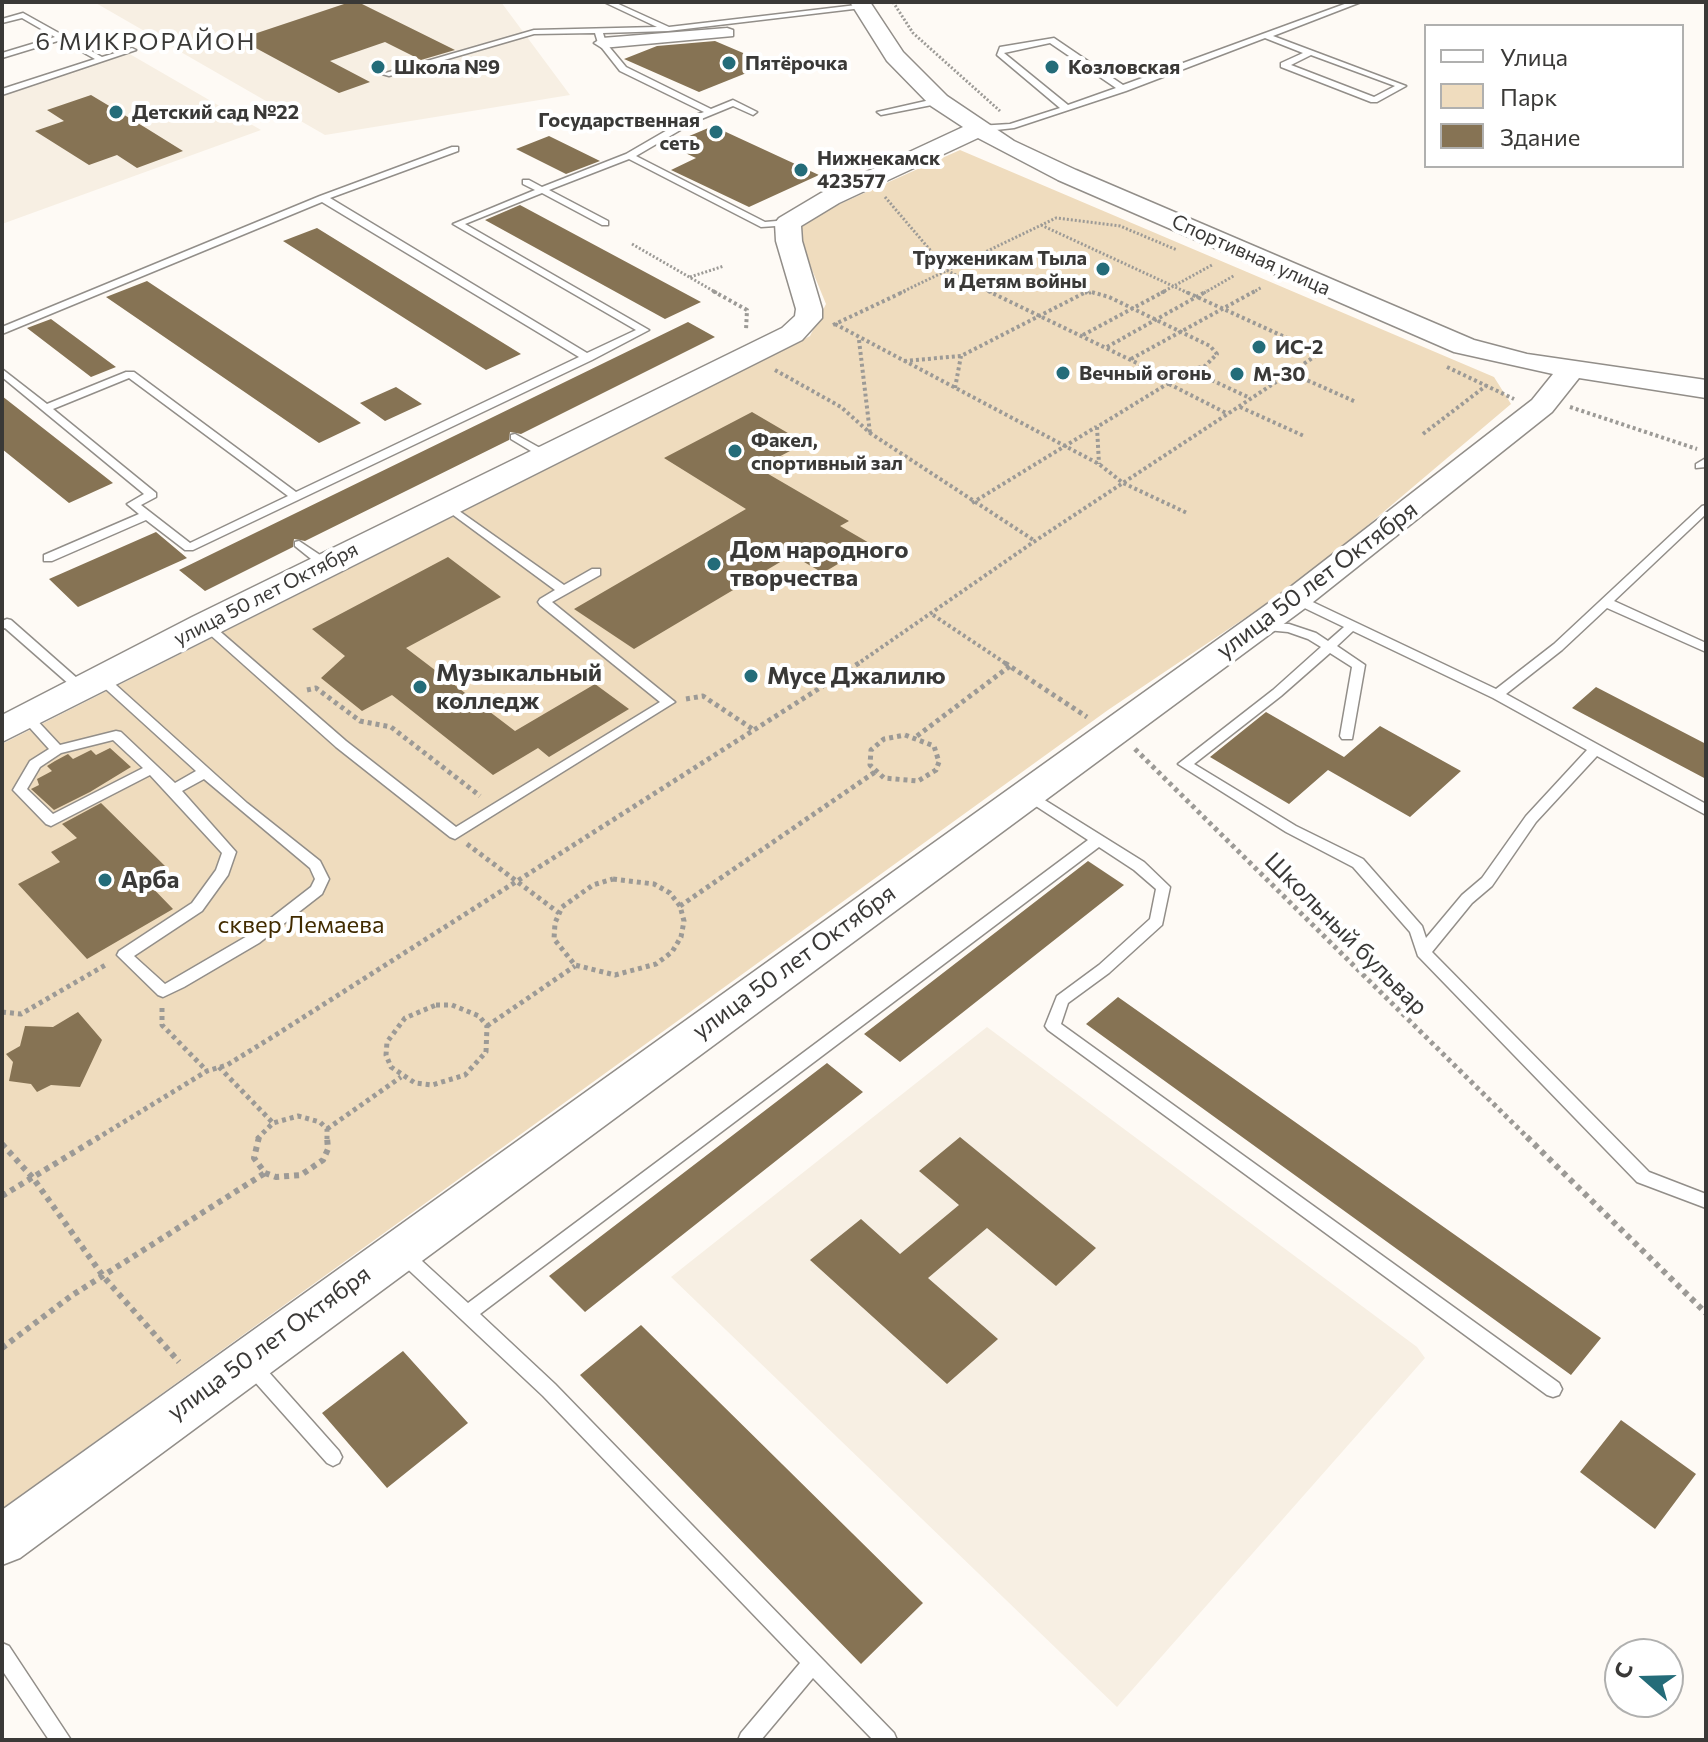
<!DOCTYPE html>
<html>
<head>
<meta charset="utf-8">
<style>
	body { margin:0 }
	#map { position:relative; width:1708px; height:1742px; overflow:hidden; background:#fefaf5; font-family:Commissioner,sans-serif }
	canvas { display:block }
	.frame { position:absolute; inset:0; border:4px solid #3a3937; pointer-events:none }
	.legend { position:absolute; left:1424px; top:24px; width:260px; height:144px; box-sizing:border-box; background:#fff; border:2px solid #b0b0af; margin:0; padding:10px 14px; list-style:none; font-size:24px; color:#3a3937 }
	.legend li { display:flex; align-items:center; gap:16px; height:40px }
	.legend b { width:40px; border:2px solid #b0b0af }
	.north { position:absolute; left:1604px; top:1638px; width:80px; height:80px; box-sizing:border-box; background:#fff; border:2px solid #b0b0af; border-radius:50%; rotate:290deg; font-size:22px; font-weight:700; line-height:32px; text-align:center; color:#3a3937 }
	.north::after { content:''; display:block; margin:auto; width:28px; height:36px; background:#246c79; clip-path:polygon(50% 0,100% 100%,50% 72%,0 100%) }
</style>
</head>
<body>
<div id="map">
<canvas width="1708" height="1742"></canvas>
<div class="frame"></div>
<ul class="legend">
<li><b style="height:10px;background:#fff"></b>Улица</li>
<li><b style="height:22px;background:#efdcbe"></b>Парк</li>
<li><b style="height:22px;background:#867354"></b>Здание</li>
</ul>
<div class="north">С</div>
</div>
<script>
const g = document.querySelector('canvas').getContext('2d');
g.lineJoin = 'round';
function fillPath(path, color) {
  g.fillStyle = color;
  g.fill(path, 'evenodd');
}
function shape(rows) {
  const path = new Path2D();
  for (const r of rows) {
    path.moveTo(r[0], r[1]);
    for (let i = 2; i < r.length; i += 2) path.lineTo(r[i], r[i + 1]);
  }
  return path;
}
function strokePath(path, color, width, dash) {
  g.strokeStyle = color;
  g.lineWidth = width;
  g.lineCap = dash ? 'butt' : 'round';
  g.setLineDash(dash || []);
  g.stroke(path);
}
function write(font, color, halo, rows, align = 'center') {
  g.font = font + ' Commissioner,sans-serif';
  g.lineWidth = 8;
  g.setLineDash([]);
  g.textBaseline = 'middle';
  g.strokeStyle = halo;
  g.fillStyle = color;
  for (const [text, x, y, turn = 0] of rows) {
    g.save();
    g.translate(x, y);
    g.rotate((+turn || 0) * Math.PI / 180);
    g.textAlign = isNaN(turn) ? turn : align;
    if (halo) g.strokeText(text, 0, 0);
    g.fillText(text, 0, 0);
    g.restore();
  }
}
const built = shape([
	[94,2,501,2,570,95,325,135],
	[128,53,261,130,2,224,2,95],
	[987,1027,1417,1347,1425,1358,1117,1707,671,1277]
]);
const green = shape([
	[960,150,1494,377,1511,404,1309,575,1108,710,2,1509,2,744,810,336,826,304,801,243,799,226,811,217]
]);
const building = shape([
	[350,2,358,2,455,50,421,60,385,42,330,61,370,82,339,93,239,39],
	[715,41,769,64,699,92,624,59,657,46],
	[91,95,146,128,183,151,137,168,117,155,89,165,35,131,64,121,47,110],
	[713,126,819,175,749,207,671,170,696,158,668,145],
	[549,136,600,161,566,174,516,149],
	[520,205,701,302,665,319,485,220],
	[317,228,521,354,486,370,283,241],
	[147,281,361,423,319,443,106,297],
	[51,319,116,367,91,377,27,328],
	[688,322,715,337,521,434,510,432,509,440,305,541,294,539,293,547,205,591,179,570],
	[396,387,422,404,385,421,360,403],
	[2,396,113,483,69,503,2,449],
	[752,412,805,443,758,468,849,521,840,526,871,544,823,573,792,555,634,649,574,609,746,509,664,458],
	[156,532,187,558,78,607,49,579],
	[448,557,501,597,406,648,515,731,595,684,629,709,549,757,538,748,493,775,392,695,362,711,321,678,345,656,312,629],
	[1596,687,1706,744,1706,779,1572,708],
	[1266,712,1344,757,1380,726,1461,771,1410,817,1328,770,1289,804,1210,757],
	[110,748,131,767,90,792,54,810,31,789,39,785,37,779,52,771,47,766,55,761,68,754,73,759,91,750,96,755],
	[101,803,165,866,143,878,173,909,87,959,18,884,60,862,51,852,77,838,62,824],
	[1088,861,1124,885,900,1062,864,1034],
	[1118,997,1601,1338,1571,1375,1086,1024],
	[78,1012,102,1040,80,1087,51,1085,37,1092,31,1084,9,1081,13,1062,6,1054,20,1046,25,1026,53,1027],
	[827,1063,863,1092,585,1312,549,1276],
	[960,1137,1096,1248,1056,1286,987,1228,928,1278,998,1339,947,1384,810,1260,861,1219,900,1254,959,1205,919,1171],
	[641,1325,923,1603,861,1664,580,1375],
	[403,1351,468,1423,387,1488,322,1413],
	[1621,1420,1696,1474,1655,1529,1580,1472]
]);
const pathFar3 = shape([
	[893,2,913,33,1000,111],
	[885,197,948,271,993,293],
	[1041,225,1188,293],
	[632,244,717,293],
	[690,277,724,266],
	[900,293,1056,218,1120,226,1177,250],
	[1085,293,1094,293],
	[1161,293,1212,265],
	[1204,293,1235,275],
	[1252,293,1262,287]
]);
const pathFar2 = shape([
	[713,291,747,310,746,330],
	[988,291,1172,380],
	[835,324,1099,464,1123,483,1187,513],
	[833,325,905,291],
	[1083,335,1165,291],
	[859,340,870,433],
	[1107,347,1207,291],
	[1131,359,1255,291],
	[904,361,961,356,1088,291,1109,297,1210,346,1217,354,1205,366,1190,370,1097,427,1099,464],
	[1447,367,1514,399],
	[775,370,841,407,870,433,1035,541],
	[1190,370,1250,398],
	[1291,373,1356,402],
	[1169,384,1228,414],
	[955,388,961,356],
	[1240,407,1304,436],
	[1570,407,1697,449],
	[1423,434,1487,385],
	[972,503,1096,427],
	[933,615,1008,665],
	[856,665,1035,541,1320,353,1184,291]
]);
const pathFar1 = shape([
	[1005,663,1087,717],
	[307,690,316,688,360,721,391,727,480,796],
	[686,699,703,696,754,730],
	[905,735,934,746,939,762,936,770,918,781,884,778,870,765,871,750,884,739,905,735],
	[917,736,1010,666],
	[1135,749,1529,1139],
	[467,844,559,913],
	[613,879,654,884,670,893,680,906,684,921,681,937,672,952,656,964,615,975,575,965,554,939,555,923,562,907,593,885,613,879],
	[680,906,875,772],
	[436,1005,452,1005,479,1016,487,1026,486,1052,465,1075,432,1085,415,1083,391,1067,386,1055,387,1042,405,1018,436,1005],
	[162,1008,162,1025,207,1071],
	[2,1012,21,1014,107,964],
	[487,1026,575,966],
	[219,1067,273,1123],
	[327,1129,401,1077],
	[96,1139,207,1071,227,1065,274,1036,859,663],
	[257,1139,273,1123,298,1116,320,1122,327,1129,327,1139]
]);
const path = shape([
	[259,1137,254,1158,265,1173,276,1177,301,1175,323,1160,328,1149,327,1137],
	[1527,1137,1706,1313],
	[2,1144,33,1178,103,1276,179,1362],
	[2,1196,99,1137],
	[2,1348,71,1296,265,1173]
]);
const lane = shape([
	[604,2,614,2,669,27,865,4,866,6,862,8,668,31,603,33,606,43,626,67,711,109,733,100,757,112,753,115,733,106,694,122,636,156,765,222,788,220,791,221,791,225,761,227,629,159,549,190,608,221,608,225,602,225,542,193,465,224,649,330,592,360,193,550,185,550,146,520,52,561,44,561,44,555,139,514,127,504,144,494,2,377,2,369,47,404,126,372,134,372,296,492,579,357,322,202,2,334,2,327,320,196,452,147,458,147,458,151,330,198,587,353,636,330,453,224,535,190,523,184,523,180,529,180,542,187,626,154,688,118,704,112,620,71,598,43,595,33,534,34,389,76,382,74,534,30,657,27,604,2],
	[129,378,288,496,190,543,141,505,156,497,156,493,53,409,129,378],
	[1350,2,1361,2,1273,36,1406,86,1377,102,1371,102,1281,67,1281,63,1303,53,1265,38,1126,91,1014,128,978,132,974,129,978,126,1010,124,1060,108,997,55,1000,47,1054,38,1123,85,1350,2],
	[1050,43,1116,88,1068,105,1004,53,1050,43],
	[1311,55,1395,86,1374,97,1291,65,1311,55],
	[23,13,102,57,132,48,136,50,2,95,2,89,95,59,61,40,2,58,2,53,55,37,22,18,2,23,2,19,23,13],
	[939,98,943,101,942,103,881,115,877,112,939,98],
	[515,434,549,453,550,455,545,458,541,457,511,439,511,435,515,434],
	[1706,458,1706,467,1696,468,1696,464,1706,458],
	[445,501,564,585,592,569,600,569,600,575,552,602,675,702,455,839,450,837,336,747,198,624,204,620,208,621,346,741,456,827,660,702,540,605,538,602,540,599,555,590,441,506,439,504,445,501],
	[1706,505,1706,514,1614,601,1706,643,1706,652,1607,608,1562,650,1506,694,1706,804,1706,815,1597,756,1536,822,1492,886,1472,903,1432,952,1649,1172,1706,1194,1706,1208,1637,1182,1418,956,1410,932,1353,867,1286,832,1178,764,1273,690,1321,647,1308,639,1288,632,1256,629,1254,626,1256,623,1289,624,1316,633,1328,641,1344,627,1292,602,1290,599,1292,596,1300,596,1496,689,1554,644,1702,506,1706,505],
	[1353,631,1493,698,1587,750,1526,816,1482,878,1462,895,1426,938,1422,926,1363,859,1296,826,1194,764,1281,696,1330,653,1352,667,1340,736,1342,739,1352,739,1365,665,1337,646,1353,631],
	[299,541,329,561,329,567,321,567,295,546,295,542,299,541],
	[7,619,11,620,86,686,88,689,86,692,78,692,5,628,2,629,2,621,7,619],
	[102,675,106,676,247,803,320,861,329,879,322,894,259,943,184,987,163,997,158,995,117,955,119,951,192,903,216,870,222,853,150,775,51,826,46,824,13,790,30,761,49,749,21,718,27,714,32,715,60,745,116,731,121,732,175,783,196,771,98,682,96,679,102,675],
	[113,740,143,768,53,814,27,789,40,767,61,753,113,740],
	[204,779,310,868,315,879,311,887,249,935,165,984,134,956,202,911,228,875,236,852,182,791,204,779],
	[1027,789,1144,862,1170,887,1162,925,1109,973,1068,1003,1061,1024,1559,1383,1562,1389,1559,1395,1553,1397,1547,1395,1048,1030,1045,1026,1057,996,1099,965,1150,919,1156,889,1134,870,1099,847,480,1314,555,1384,894,1733,897,1740,873,1740,813,1678,761,1740,738,1740,741,1733,800,1663,543,1396,398,1260,396,1255,398,1250,404,1248,410,1250,468,1303,1088,840,1022,797,1020,794,1027,789],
	[252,1358,258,1360,339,1451,342,1457,339,1463,333,1466,327,1463,246,1372,243,1366,246,1360,252,1358],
	[2,1643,9,1646,71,1740,49,1740,2,1670,2,1643]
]);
const street = shape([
	[727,28,733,30,733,36,602,48,594,43,602,38,727,28]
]);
const secondary = shape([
	[850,2,870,2,903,52,947,96,1014,141,1076,170,1474,340,1527,354,1706,380,1706,398,1579,378,1552,412,1308,606,20,1558,2,1565,2,1510,1284,592,1532,400,1553,374,1454,352,1058,180,978,138,839,203,801,226,802,241,822,309,822,318,802,340,2,742,2,715,192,617,782,328,795,316,796,309,776,241,775,223,779,218,821,193,963,127,931,106,887,61,850,2]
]);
const markers = [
	[729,63,8,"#246c79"],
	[378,67,8,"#246c79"],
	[1052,67,8,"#246c79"],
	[116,112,8,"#246c79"],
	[716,132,8,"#246c79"],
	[801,170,8,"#246c79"],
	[1103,269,8,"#246c79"],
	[1259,347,8,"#246c79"],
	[1063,373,8,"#246c79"],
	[1237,374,8,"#246c79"],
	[735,451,8,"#246c79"],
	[714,564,8,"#246c79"],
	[751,676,8,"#246c79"],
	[420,687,8,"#246c79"],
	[105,880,8,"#246c79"]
];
const farPoinames = [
	["Пятёрочка",745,63],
	["Школа №9",394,67],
	["Козловская",1068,67],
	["Детский сад №22",132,112],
	["Государственная",700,120,"right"],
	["сеть",700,143,"right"],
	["Нижнекамск",817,158],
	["423577",817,181],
	["Труженикам Тыла",1087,258,"right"],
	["и Детям войны",1087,281,"right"],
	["ИС-2",1275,347],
	["Вечный огонь",1079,373],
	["М-30",1253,374],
	["Факел,",751,440],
	["спортивный зал",751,463]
];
const farStreetnames = [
	["Спортивная улица",1251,255,24],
	["улица 50 лет Октября",266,594,-27]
];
const farQuarternames = [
	["6 МИКРОРАЙОН",146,42]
];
const poiNames = [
	["Дом народного",730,550],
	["творчества",730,578],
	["Музыкальный",436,673],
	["колледж",436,701],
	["Мусе Джалилю",767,676],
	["Арба",121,880]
];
const streetNames = [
	["улица 50 лет Октября",1317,580,-37],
	["Школьный бульвар",1346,934,45],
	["улица 50 лет Октября",794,962,-36],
	["улица 50 лет Октября",269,1343,-36]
];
const parkNames = [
	["сквер Лемаева",301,925]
];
fillPath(built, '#f7efe3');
fillPath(green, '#efdcbe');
fillPath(building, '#867354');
strokePath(lane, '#928e89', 3);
strokePath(street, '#928e89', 3);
strokePath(secondary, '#928e89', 3);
strokePath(pathFar3, '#9c9a96', 3, [2, 2]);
strokePath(pathFar2, '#9c9a96', 4, [3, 3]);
strokePath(pathFar1, '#9c9a96', 5, [4, 4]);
strokePath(path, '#9c9a96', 6, [5, 5]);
fillPath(lane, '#fff');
fillPath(street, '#fff');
fillPath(secondary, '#fff');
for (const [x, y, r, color] of markers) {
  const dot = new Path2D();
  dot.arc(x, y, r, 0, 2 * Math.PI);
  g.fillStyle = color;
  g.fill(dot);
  strokePath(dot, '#fff', 3);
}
write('bold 20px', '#3a3937', '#fff', farPoinames, 'left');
write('20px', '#3a3937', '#fff', farStreetnames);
g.letterSpacing = '2px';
write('24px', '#3a3937', '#fff', farQuarternames);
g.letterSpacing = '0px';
write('bold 24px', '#3a3937', '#fff', poiNames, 'left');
write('24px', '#3a3937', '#fff', streetNames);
write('24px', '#412b00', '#fff', parkNames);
</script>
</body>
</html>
